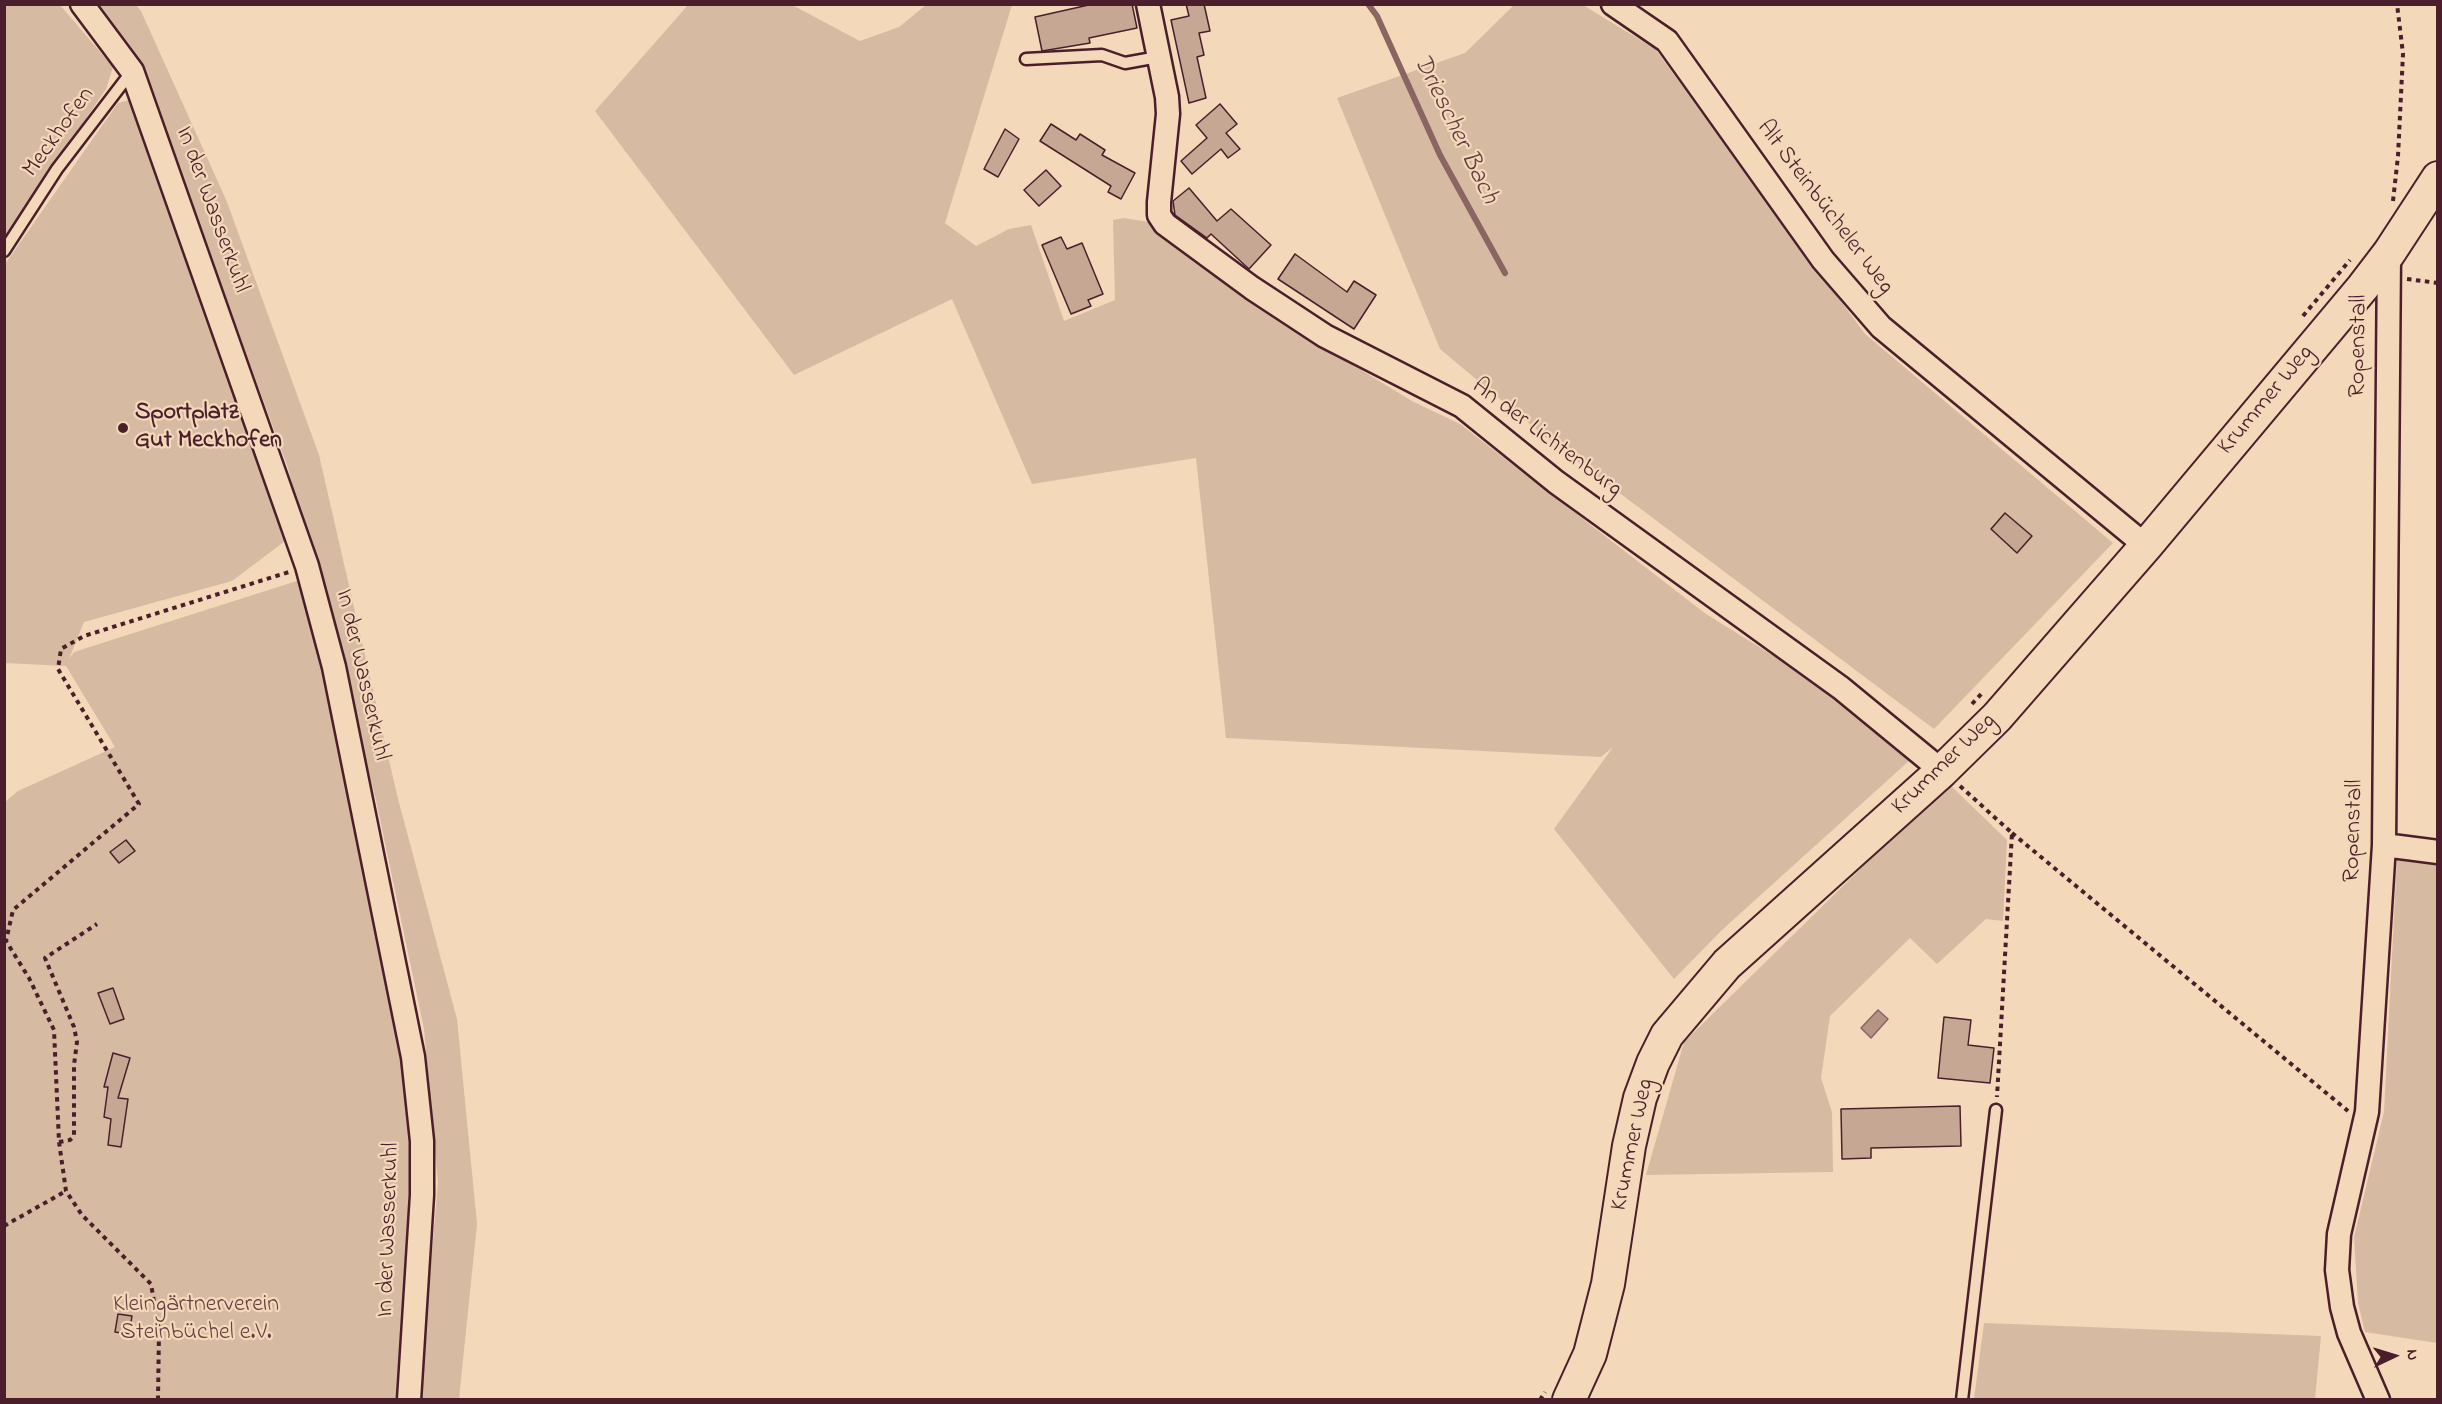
<!DOCTYPE html>
<html>
<head>
<meta charset="utf-8">
<style>
	body { margin:0 }
	#map { position:relative; width:2442px; height:1404px; overflow:hidden; background:#f3d8ba; font-family:"Indie Flower",sans-serif }
	canvas { display:block }
	.frame { position:absolute; inset:0; border:6px solid #4a1f2b; pointer-events:none }
	.north { position:absolute; left:2364px; top:1326px; width:60px; height:60px; -webkit-text-stroke:4px #f3d8ba; paint-order:stroke; rotate:86deg; font-size:16px; font-weight:700; line-height:24px; text-align:center; color:#4a1f2b }
	.north::after { content:''; display:block; margin:auto; width:21px; height:27px; background:#4a1f2b; clip-path:polygon(50% 0,100% 100%,50% 72%,0 100%) }
</style>
</head>
<body>
<div id="map">
<canvas width="2442" height="1404"></canvas>
<div class="frame"></div>
<div class="north">N</div>
</div>
<script>
const g = document.querySelector('canvas').getContext('2d');
g.lineJoin = 'round';
function fillPath(path, color) {
  g.fillStyle = color;
  g.fill(path, 'evenodd');
}
function shape(rows) {
  const path = new Path2D();
  for (const r of rows) {
    path.moveTo(r[0], r[1]);
    for (let i = 2; i < r.length; i += 2) path.lineTo(r[i], r[i + 1]);
  }
  return path;
}
function strokePath(path, color, width, dash) {
  g.strokeStyle = color;
  g.lineWidth = width;
  g.lineCap = dash ? 'butt' : 'round';
  g.setLineDash(dash || []);
  g.stroke(path);
}
function write(font, color, halo, rows, align = 'center') {
  g.font = font + ' "Indie Flower",sans-serif';
  g.lineWidth = 4.5;
  g.setLineDash([]);
  g.textBaseline = 'middle';
  g.strokeStyle = halo;
  g.fillStyle = color;
  for (const [text, x, y, turn = 0] of rows) {
    g.save();
    g.translate(x, y);
    g.rotate((+turn || 0) * Math.PI / 180);
    g.textAlign = isNaN(turn) ? turn : align;
    if (halo) g.strokeText(text, 0, 0);
    g.fillText(text, 0, 0);
    g.restore();
  }
}
const green = shape([
	[5,5,60,5,113,67,106,89,5,239],
	[94,5,136,5,141,11,227,202,319,455,398,799,457,1019,477,1224,459,1399,419,1399,438,1183,424,1029,376,800,288,468,142,68],
	[688,5,792,5,860,41,899,27,926,5,1012,5,945,223,976,246,1009,229,1031,225,1064,321,1115,300,1113,220,1124,218,1154,223,1266,312,1412,401,1460,424,1706,614,1777,658,1886,736,1910,760,1722,930,1674,979,1554,829,1613,747,1601,757,1226,738,1196,458,1032,484,952,299,794,375,595,111],
	[1514,5,1583,5,1655,49,1865,334,2113,543,1934,729,1549,440,1440,349,1337,98,1465,53],
	[129,100,285,541,232,581,84,622,69,659,74,652,303,579,343,753,406,1070,416,1210,401,1399,5,1399,5,802,18,791,115,747,66,666,5,663,5,264,118,103],
	[1948,783,2007,840,2003,921,1986,919,1937,964,1910,938,1830,1016,1821,1078,1832,1112,1833,1172,1646,1175,1684,1042],
	[2397,858,2437,863,2437,1343,2365,1332,2358,1303,2354,1237,2384,1112],
	[1984,1323,2321,1336,2315,1399,1974,1399]
]);
const water = shape([
	[1878,1010,1888,1019,1871,1038,1861,1028,1878,1010]
]);
const stream = shape([
	[1368,4,1377,16,1440,155,1505,273]
]);
const building = shape([
	[1093,4,1132,4,1137,28,1089,38,1090,43,1042,51,1035,17,1093,4],
	[1186,4,1204,4,1210,31,1199,33,1204,55,1197,57,1206,98,1189,103,1171,20,1189,16,1186,4],
	[1220,104,1237,124,1226,133,1240,149,1228,158,1221,149,1192,174,1181,161,1207,138,1196,125,1220,104],
	[1051,124,1076,140,1080,134,1105,150,1102,155,1135,173,1121,199,1108,192,1111,186,1040,141,1051,124],
	[1005,129,1019,139,998,177,984,169,1005,129],
	[1046,170,1061,186,1039,206,1024,190,1046,170],
	[1189,188,1217,221,1231,209,1271,245,1249,269,1211,234,1207,238,1175,215,1173,201,1189,188],
	[1061,237,1067,249,1082,243,1103,294,1088,300,1091,306,1071,314,1042,245,1061,237],
	[1295,254,1347,292,1354,281,1376,295,1354,329,1278,279,1295,254],
	[2005,513,2032,536,2017,553,1991,529,2005,513],
	[126,840,135,851,119,863,110,852,126,840],
	[113,988,124,1019,110,1024,98,993,113,988],
	[1944,1017,1971,1020,1968,1045,1994,1048,1990,1083,1938,1078,1944,1017],
	[113,1053,130,1058,118,1098,128,1099,121,1147,108,1145,111,1119,104,1117,108,1087,104,1087,113,1053],
	[1960,1106,1961,1146,1871,1148,1871,1158,1842,1159,1841,1109,1960,1106],
	[118,1314,132,1316,129,1334,115,1332,118,1314]
]);
const path = shape([
	[2393,201,2398,156,2403,54,2397,4],
	[2407,279,2438,283],
	[2303,316,2350,260],
	[1972,704,1983,692],
	[1960,786,2012,833,1997,1097],
	[2012,833,2348,1111],
	[59,1142,70,1140,74,1136,74,1065,77,1042,74,1027,45,958,97,924],
	[4,1226,66,1191],
	[158,1400,159,1330,151,1284,82,1215,66,1191,59,1142,54,1030,29,978,6,941,13,910,139,804,58,669,61,649,84,636,289,572],
	[1540,1400,1545,1392]
]);
const lane = shape([
	[1026,59,1102,55,1125,63,1158,57],
	[4,251,57,169,132,71],
	[1962,1400,1996,1110]
]);
const street = shape([
	[82,4,132,71,307,566,334,667,413,1057,422,1141,422,1195,409,1400],
	[1148,4,1167,97,1168,114,1159,202,1159,215,1165,224,1252,288,1325,336,1462,406,1556,482,1841,688,1942,771],
	[1613,4,1667,41,1823,260,1881,327,2146,546],
	[2384,845,2438,852],
	[2378,1400,2349,1333,2342,1307,2337,1270,2339,1234,2367,1112,2384,845,2389,253]
]);
const secondary = shape([
	[1569,1400,1590,1354,1608,1284,1629,1146,1640,1098,1653,1063,1667,1035,1727,964,1942,771,1997,717,2146,546,2363,287,2389,253,2438,178]
]);
const markers = [
	[123,428,6,"#4a1f2b"]
];
const streetNames = [
	["Meckhofen",60,133,-54],
	["Alt Steinbücheler Weg",1824,208,53],
	["In der Wasserkuhl",211,210,70],
	["Ropenstall",2360,346,-89],
	["Krummer Weg",2267,401,-50],
	["An der Lichtenburg",1546,439,37],
	["In der Wasserkuhl",361,675,77],
	["Krummer Weg",1945,765,-44],
	["Ropenstall",2355,831,-88],
	["Krummer Weg",1634,1145,-78],
	["In der Wasserkuhl",390,1230,-88]
];
const poiNames = [
	["Sportplatz",135,414],
	["Gut Meckhofen",135,442]
];
const parkNames = [
	["Kleingärtnerverein",196,1306],
	["Steinbüchel e.V.",196,1334]
];
const waterNames = [
	["Driescher Bach",1454,130,64]
];
fillPath(green, '#d7baa2');
fillPath(water, '#b59385');
strokePath(water, '#8a6561', 1.5);
strokePath(stream, '#8a6561', 6);
fillPath(building, '#c6a794');
strokePath(building, '#4a1f2b', 1.5);
strokePath(lane, '#4a1f2b', 15);
strokePath(street, '#4a1f2b', 27);
strokePath(secondary, '#4a1f2b', 36);
strokePath(path, '#4a1f2b', 4, [4.5, 4.5]);
strokePath(lane, '#f3d8ba', 10);
strokePath(street, '#f3d8ba', 22);
strokePath(secondary, '#f3d8ba', 32);
for (const [x, y, r, color] of markers) {
  const dot = new Path2D();
  dot.arc(x, y, r, 0, 2 * Math.PI);
  g.fillStyle = color;
  g.fill(dot);
  strokePath(dot, '#f3d8ba', 2);
}
write('24px', '#4a1f2b', '#f3d8ba', streetNames);
write('bold 24px', '#4a1f2b', '#f3d8ba', poiNames, 'left');
write('24px', '#663e43', '#f3d8ba', parkNames);
write('italic 26px', '#653c42', '#f3d8ba', waterNames);
</script>
</body>
</html>
